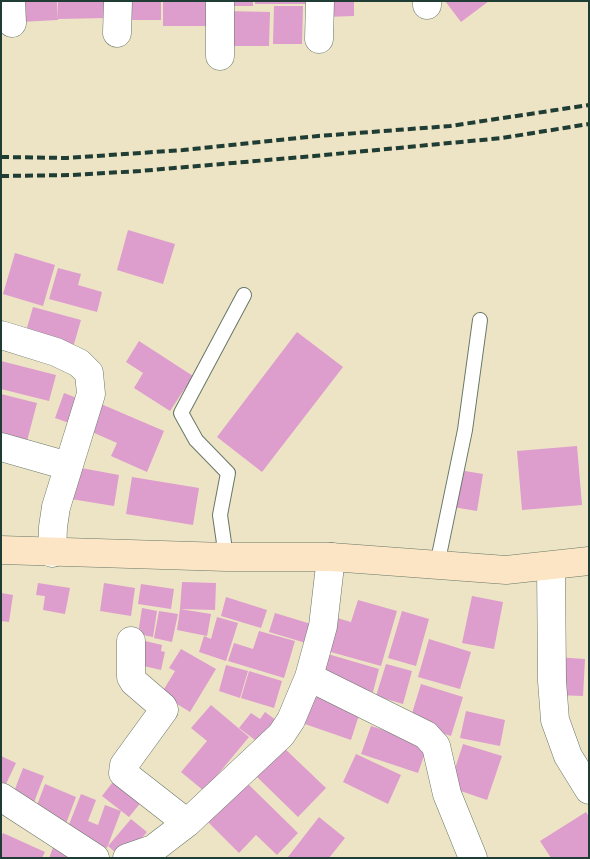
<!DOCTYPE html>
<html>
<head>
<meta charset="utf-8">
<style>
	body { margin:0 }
	#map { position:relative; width:590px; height:859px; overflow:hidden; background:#ede4c5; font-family:"Balsamiq Sans",sans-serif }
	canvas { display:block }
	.frame { position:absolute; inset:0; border:2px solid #1f3d34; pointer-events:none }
</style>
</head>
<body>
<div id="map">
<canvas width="590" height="859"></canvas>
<div class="frame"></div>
</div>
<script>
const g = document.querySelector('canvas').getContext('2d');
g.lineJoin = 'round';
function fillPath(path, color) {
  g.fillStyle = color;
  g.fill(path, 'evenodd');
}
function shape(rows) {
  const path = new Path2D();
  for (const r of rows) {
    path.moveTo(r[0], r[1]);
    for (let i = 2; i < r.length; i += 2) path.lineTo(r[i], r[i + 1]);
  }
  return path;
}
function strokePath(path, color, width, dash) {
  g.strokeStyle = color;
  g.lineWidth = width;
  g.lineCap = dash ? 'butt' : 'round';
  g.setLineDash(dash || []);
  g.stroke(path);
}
const building = shape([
	[18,1,57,1,58,20,19,22],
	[58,1,108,1,108,18,58,19],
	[123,1,161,1,161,20,123,20],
	[163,1,214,1,214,26,163,26],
	[223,1,253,1,253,6,223,6],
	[255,1,306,1,306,4,255,4],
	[325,1,354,1,354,16,325,17],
	[445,1,489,1,461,22],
	[274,6,303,6,302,44,273,44],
	[224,11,270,12,269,46,223,46],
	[128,230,175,244,163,284,117,270],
	[15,253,55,265,43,306,3,294],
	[58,268,81,274,78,285,102,292,97,312,49,299],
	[33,307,81,320,72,351,24,338],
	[297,332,343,367,262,472,217,437],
	[139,341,193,376,170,411,134,388,143,373,126,362],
	[1,361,56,375,49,401,1,389],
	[64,393,87,402,69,423,55,418],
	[1,394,37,403,27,441,1,434],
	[94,401,164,431,147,472,111,456,117,443,83,428],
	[577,446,582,505,522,510,517,451],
	[76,467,119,475,114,506,71,499],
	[459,470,483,474,477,511,453,507],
	[132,477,199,488,193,525,126,514],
	[182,582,216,583,215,610,180,609,211,614,207,636,177,630,180,609],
	[38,583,70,588,65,614,43,610,45,596,36,595],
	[104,583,135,588,131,616,100,611],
	[141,584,174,589,171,609,138,604],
	[1,593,13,595,9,622,1,621],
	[472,596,503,602,494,649,462,643],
	[226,597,267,610,261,628,221,616],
	[358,600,397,611,381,666,320,649,330,616,351,622],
	[142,608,157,611,153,637,138,634],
	[159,611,178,614,172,642,154,638],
	[402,611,429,619,416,666,388,658],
	[275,613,311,624,306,643,269,632],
	[217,617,238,623,226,661,199,652,204,636,211,639],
	[259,631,295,641,284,678,228,661,234,643,253,649],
	[429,639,471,652,460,689,418,677],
	[141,640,162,645,161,651,165,652,161,670,135,664],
	[181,649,216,669,190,712,161,694,175,671,169,668],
	[321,652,379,669,373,692,315,675],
	[556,657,585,659,583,696,555,695],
	[386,664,412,671,403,704,376,696],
	[226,665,248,671,240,698,219,691],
	[249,671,282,681,274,708,241,698],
	[421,684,463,697,451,736,409,723],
	[311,688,359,715,351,740,302,723],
	[211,705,249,737,204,791,181,772,207,741,191,728],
	[466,711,505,720,500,746,460,738],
	[265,712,280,723,263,746,239,728,251,713,260,719],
	[371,726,428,744,418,773,361,754],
	[463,744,502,756,487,800,449,787],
	[283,747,326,788,298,817,255,775],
	[356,754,401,775,388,804,343,782],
	[1,756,16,763,5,786,1,784],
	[23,768,44,776,33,805,12,797],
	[116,778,143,800,129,817,102,796],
	[245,781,298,833,277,855,256,835,239,853,207,821],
	[45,784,76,797,64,829,36,808],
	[81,794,96,800,88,821,98,825,105,805,121,811,107,848,66,832],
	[586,812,589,817,589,858,551,858,540,841],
	[319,817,345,838,329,858,289,858,288,857],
	[131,819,147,832,132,849,126,844,117,854,108,846],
	[3,833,45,852,42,858,1,858,1,837],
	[54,845,82,858,49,858]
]);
const lane = shape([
	[226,557,220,515,228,473,196,440,181,413,244,295],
	[437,565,465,430,480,320]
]);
const street = shape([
	[11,1,12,23],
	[427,5,427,1],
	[117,33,118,1],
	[319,39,320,1],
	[220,56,220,1],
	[1,335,56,352,79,363,89,373,91,394,56,507,53,527,52,553],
	[1,447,68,466],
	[551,566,552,681,555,720,568,756,589,790],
	[131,641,131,677,134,682,163,707,164,710,124,765,123,773,187,823],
	[309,677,426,735,436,746,447,794,473,858],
	[1,797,95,858],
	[127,858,153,849,187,823,281,735,291,720,309,677,323,626,331,557]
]);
const secondary = shape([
	[1,550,226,557,331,557,506,570,589,561]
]);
const rail = shape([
	[1,157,67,158,183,150,318,136,450,126,589,105],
	[1,176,72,175,140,171,314,156,502,138,589,124]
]);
fillPath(building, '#dd9dcd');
strokePath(lane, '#677767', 16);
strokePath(street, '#677767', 29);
strokePath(secondary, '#677767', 29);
strokePath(lane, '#fff', 14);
strokePath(street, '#fff', 28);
strokePath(secondary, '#fce5c4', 28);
strokePath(rail, '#1f3d34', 4, [8, 4]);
</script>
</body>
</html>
